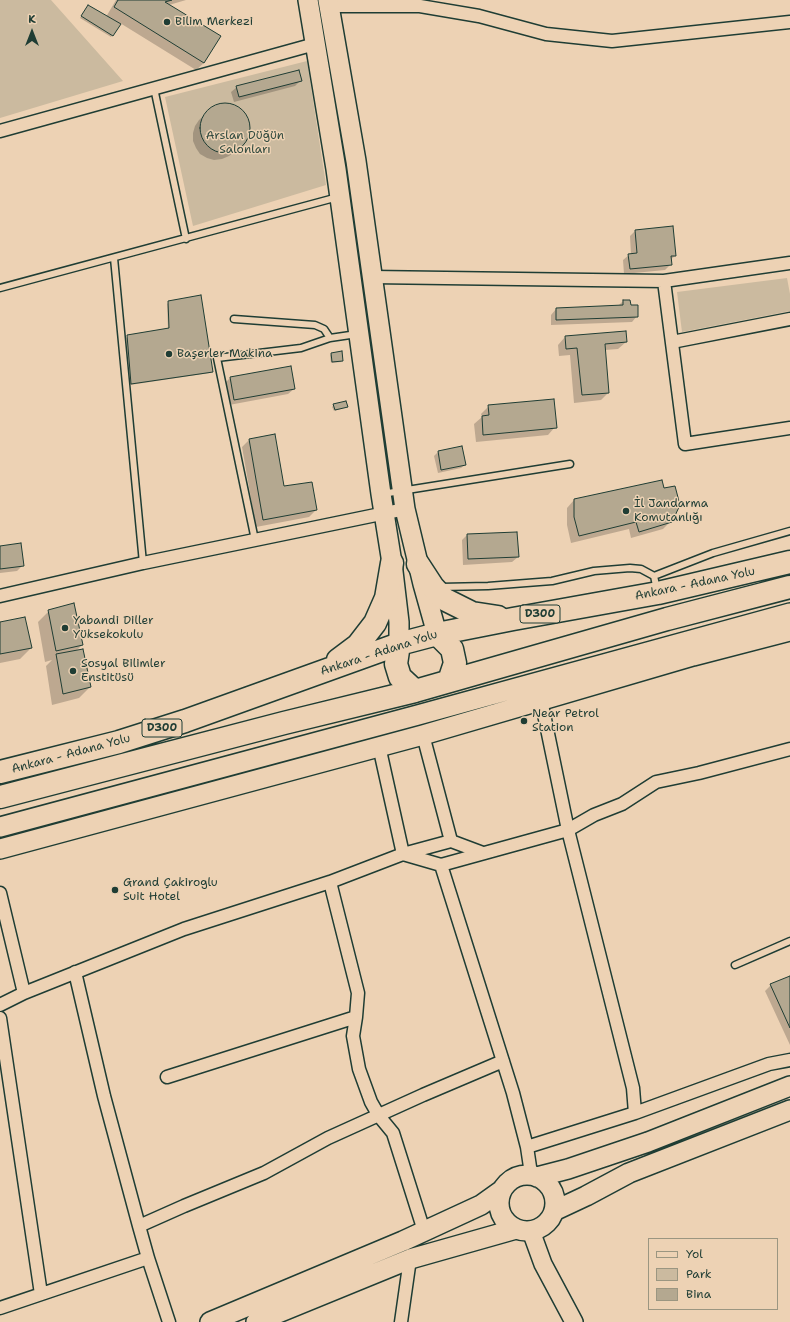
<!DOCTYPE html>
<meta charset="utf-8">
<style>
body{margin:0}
#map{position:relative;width:790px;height:1322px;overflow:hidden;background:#edd2b4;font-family:"Shantell Sans",sans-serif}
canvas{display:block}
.legend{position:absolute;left:648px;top:1238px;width:130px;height:72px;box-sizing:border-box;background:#edd2b4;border:1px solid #9b9681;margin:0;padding:5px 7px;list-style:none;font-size:12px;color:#1f3d34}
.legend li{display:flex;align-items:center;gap:8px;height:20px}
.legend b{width:20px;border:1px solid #9b9681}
.north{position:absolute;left:12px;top:12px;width:40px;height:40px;-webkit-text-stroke:3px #edd2b4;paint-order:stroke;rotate:0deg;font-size:11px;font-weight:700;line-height:16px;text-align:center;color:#1f3d34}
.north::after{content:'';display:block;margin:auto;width:14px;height:18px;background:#1f3d34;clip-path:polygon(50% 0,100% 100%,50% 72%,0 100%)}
</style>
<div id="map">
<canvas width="790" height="1322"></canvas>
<ul class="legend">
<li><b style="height:5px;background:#edd2b4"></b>Yol</li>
<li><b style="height:11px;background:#cbba9f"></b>Park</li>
<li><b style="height:11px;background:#b4a890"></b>Bina</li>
</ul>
<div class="north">K</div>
</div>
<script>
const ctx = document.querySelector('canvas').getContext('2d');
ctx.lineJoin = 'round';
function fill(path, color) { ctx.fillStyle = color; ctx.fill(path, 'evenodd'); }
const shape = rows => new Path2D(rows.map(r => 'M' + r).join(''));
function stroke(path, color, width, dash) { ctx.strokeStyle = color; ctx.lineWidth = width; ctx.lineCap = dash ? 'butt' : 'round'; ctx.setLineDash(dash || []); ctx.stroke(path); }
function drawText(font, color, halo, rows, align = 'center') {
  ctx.font = font + ' "Shantell Sans",sans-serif'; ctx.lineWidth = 3; ctx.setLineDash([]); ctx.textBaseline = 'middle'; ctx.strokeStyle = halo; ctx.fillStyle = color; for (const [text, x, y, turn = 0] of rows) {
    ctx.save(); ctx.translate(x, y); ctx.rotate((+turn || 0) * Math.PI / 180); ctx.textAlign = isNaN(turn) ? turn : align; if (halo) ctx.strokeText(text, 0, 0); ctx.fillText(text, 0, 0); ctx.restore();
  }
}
fill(shape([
 [0,0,51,0,123,81,0,118],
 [307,61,326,185,193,226,165,97],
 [787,278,790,294,790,311,682,332,677,292]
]), '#cbba9f');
fill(shape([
 [116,0,186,0,169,5,204,63,196,70,120,23,111,37,80,18,87,7,106,17],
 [300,81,295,86,234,102,231,92,237,87],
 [221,104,229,105,236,107,243,113,247,120,248,128,247,136,243,143,235,151,229,156,222,159,214,160,207,158,200,154,196,148,193,141,193,133,195,126,199,120,213,107],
 [635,231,675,256,670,260,670,265,665,270,624,274,623,260,629,255,631,255,630,236],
 [623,301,630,306,637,316,632,322,551,325,551,315,556,309,618,306],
 [169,302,212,372,210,373,130,385,126,338,128,336,168,329,167,304],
 [565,337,626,342,618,349,605,350,608,393,601,400,574,403,570,355,559,356,558,345],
 [331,354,342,360,341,362,331,363,330,355],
 [230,378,294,389,288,394,229,405,225,383],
 [334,405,347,407,334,411,332,407],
 [489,406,555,427,548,435,476,442,474,424,482,417,481,414],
 [249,440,283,488,316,510,309,517,256,527,242,447],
 [461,447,465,465,461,468,438,473,434,456,438,452],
 [574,500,671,521,663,529,631,538,629,529,571,543,567,525,567,508],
 [467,535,518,557,512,562,463,565,462,540],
 [0,547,23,565,17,571,0,573],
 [49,611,82,645,75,652,90,687,79,698,52,705,46,666,52,660,45,662,38,622],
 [0,623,31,648,20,659,0,663],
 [790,977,790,1045,765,991,771,985]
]), '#0003');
const building = shape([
 [118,0,172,0,165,2,221,36,204,63,114,7,118,0],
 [88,5,121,24,113,36,81,16,88,5],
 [299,70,302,81,239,97,236,86,299,70],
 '200 128a25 25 0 1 1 50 0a25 25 0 1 1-50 0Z',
 [673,226,676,256,671,256,672,265,630,269,628,254,637,253,635,230,673,226],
 [201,295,213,372,131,384,127,335,169,328,168,301,201,295],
 [623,300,630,300,631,305,638,305,638,317,556,320,556,308,623,305,623,300],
 [626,331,627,342,605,344,609,393,582,395,577,348,566,349,565,336,626,331],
 [342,351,343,361,332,362,331,353,342,351],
 [291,366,295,389,234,400,230,377,291,366],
 [554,399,557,428,483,435,482,416,489,415,488,405,554,399],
 [346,401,348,407,335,410,333,404,346,401],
 [275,434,284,486,312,482,317,510,263,520,249,439,275,434],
 [462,446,466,465,441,470,438,451,462,446],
 [662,480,664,488,675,486,680,505,672,522,639,532,636,522,579,536,574,517,574,499,662,480],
 [517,532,519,557,468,559,467,534,517,532],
 [21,543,24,566,0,569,0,546,21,543],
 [74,603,83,645,56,651,48,610,74,603],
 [25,617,32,648,0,654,0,622,25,617],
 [83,649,91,687,63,694,56,654,83,649],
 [790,976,790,1028,770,984,790,976]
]);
fill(building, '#b4a890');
stroke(building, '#1f3d34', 1);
const lane = shape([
 [154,88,186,239],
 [114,258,143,563],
 [0,288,338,197],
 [234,319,315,325,324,329,330,338],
 [382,494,570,464],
 [255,540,217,358,301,348,330,338,357,334],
 [654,576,713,553,790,531],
 [441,587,488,586,552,581,594,571,630,568,641,569,654,576,657,590],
 [735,965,790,941]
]);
const street = shape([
 [330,6,420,6,479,16,546,34,612,41,790,22],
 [0,131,315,44],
 [372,277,664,281,790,263],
 [664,281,685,444,790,428],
 [672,342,790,319],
 [0,596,143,563,405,509],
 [541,700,568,830,633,1088,635,1113],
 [423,735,451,841],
 [379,746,403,854,441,865,568,830,594,815,622,804,656,782,699,773,790,749],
 [441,865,513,1093,527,1147,530,1167,527,1175],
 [0,893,24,993],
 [75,972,104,1096,139,1226,148,1258,169,1322],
 [0,1005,24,993,184,929,330,882,403,854,451,841,483,853],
 [356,1017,353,1036,359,1069,371,1102,379,1116,393,1133,424,1231],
 [0,1018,41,1294],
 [167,1077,356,1017,358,993,330,882],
 [527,1147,635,1113,769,1064,790,1060],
 [139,1226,184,1206,264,1173,328,1138,423,1095,503,1061],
 [0,1308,148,1258],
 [401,1322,410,1259]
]);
const secondary = shape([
 [531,1231,543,1264,574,1322]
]);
const primary = shape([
 [308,0,336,169,381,494,392,563,399,622,399,644],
 [328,0,356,161,405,509,423,584,437,634],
 [0,827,418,715,790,613],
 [0,849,423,735,693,656,790,631],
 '499 1203a28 28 0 1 1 56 0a28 28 0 1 1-56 0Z',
 [537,1177,568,1169,648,1142,790,1086],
 [554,1211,586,1196,629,1173,790,1110],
 [210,1322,403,1241,481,1205,502,1190],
 [256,1322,410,1259,516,1229]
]);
const highway = shape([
 [418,564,433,587,444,599,472,613,498,617],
 [437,634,452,649,455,663,449,681],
 [399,644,396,664,400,677,415,691],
 [338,660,358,645,375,623,386,598,392,563],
 [0,772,119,742,185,721,399,644,437,634,513,619,658,593,790,562],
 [0,797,284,723,415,691,667,619,790,587]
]);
stroke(lane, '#1f3d34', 9);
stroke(street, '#1f3d34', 15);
stroke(secondary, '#1f3d34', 20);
stroke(primary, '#1f3d34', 22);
stroke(highway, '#1f3d34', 25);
stroke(lane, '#edd2b4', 6);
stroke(street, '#edd2b4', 12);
stroke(secondary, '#edd2b4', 17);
stroke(primary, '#edd2b4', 19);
stroke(highway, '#edd2b4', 22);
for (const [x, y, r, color] of [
 [167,22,4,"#1f3d34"],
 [169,354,4,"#1f3d34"],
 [626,511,4,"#1f3d34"],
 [65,628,4,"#1f3d34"],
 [73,671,4,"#1f3d34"],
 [524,721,4,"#1f3d34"],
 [115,890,4,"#1f3d34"]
]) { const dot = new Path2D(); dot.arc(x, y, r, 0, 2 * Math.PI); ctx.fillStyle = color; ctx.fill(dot); stroke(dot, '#edd2b4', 1.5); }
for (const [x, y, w] of [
 [540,614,40],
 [162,728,40]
]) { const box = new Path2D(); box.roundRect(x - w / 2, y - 9, w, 18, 3); ctx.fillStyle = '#edd2b4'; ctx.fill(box); stroke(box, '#1f3d34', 1); }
drawText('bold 11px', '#1f3d34', null, [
 ["D300",540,614],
 ["D300",162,728]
]);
drawText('12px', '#1f3d34', '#edd2b4', [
 ["Bilim Merkezi",175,22],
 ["Başerler Makina",177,354],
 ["İl Jandarma",634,504],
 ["Komutanlığı",634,518],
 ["Yabandi Diller",73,621],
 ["Yüksekokulu",73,635],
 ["Sosyal Bilimler",81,664],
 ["Enstitüsü",81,678],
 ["Near Petrol",532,714],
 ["Station",532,728],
 ["Grand Çakiroglu",123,883],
 ["Suit Hotel",123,897]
], 'left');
drawText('12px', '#304a3f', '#edd2b4', [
 ["Arslan Düğün",245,136],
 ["Salonları",245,150]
]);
drawText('12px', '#1f3d34', '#edd2b4', [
 ["Ankara - Adana Yolu",695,584,-12],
 ["Ankara - Adana Yolu",379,653,-18],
 ["Ankara - Adana Yolu",71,754,-15]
]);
</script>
